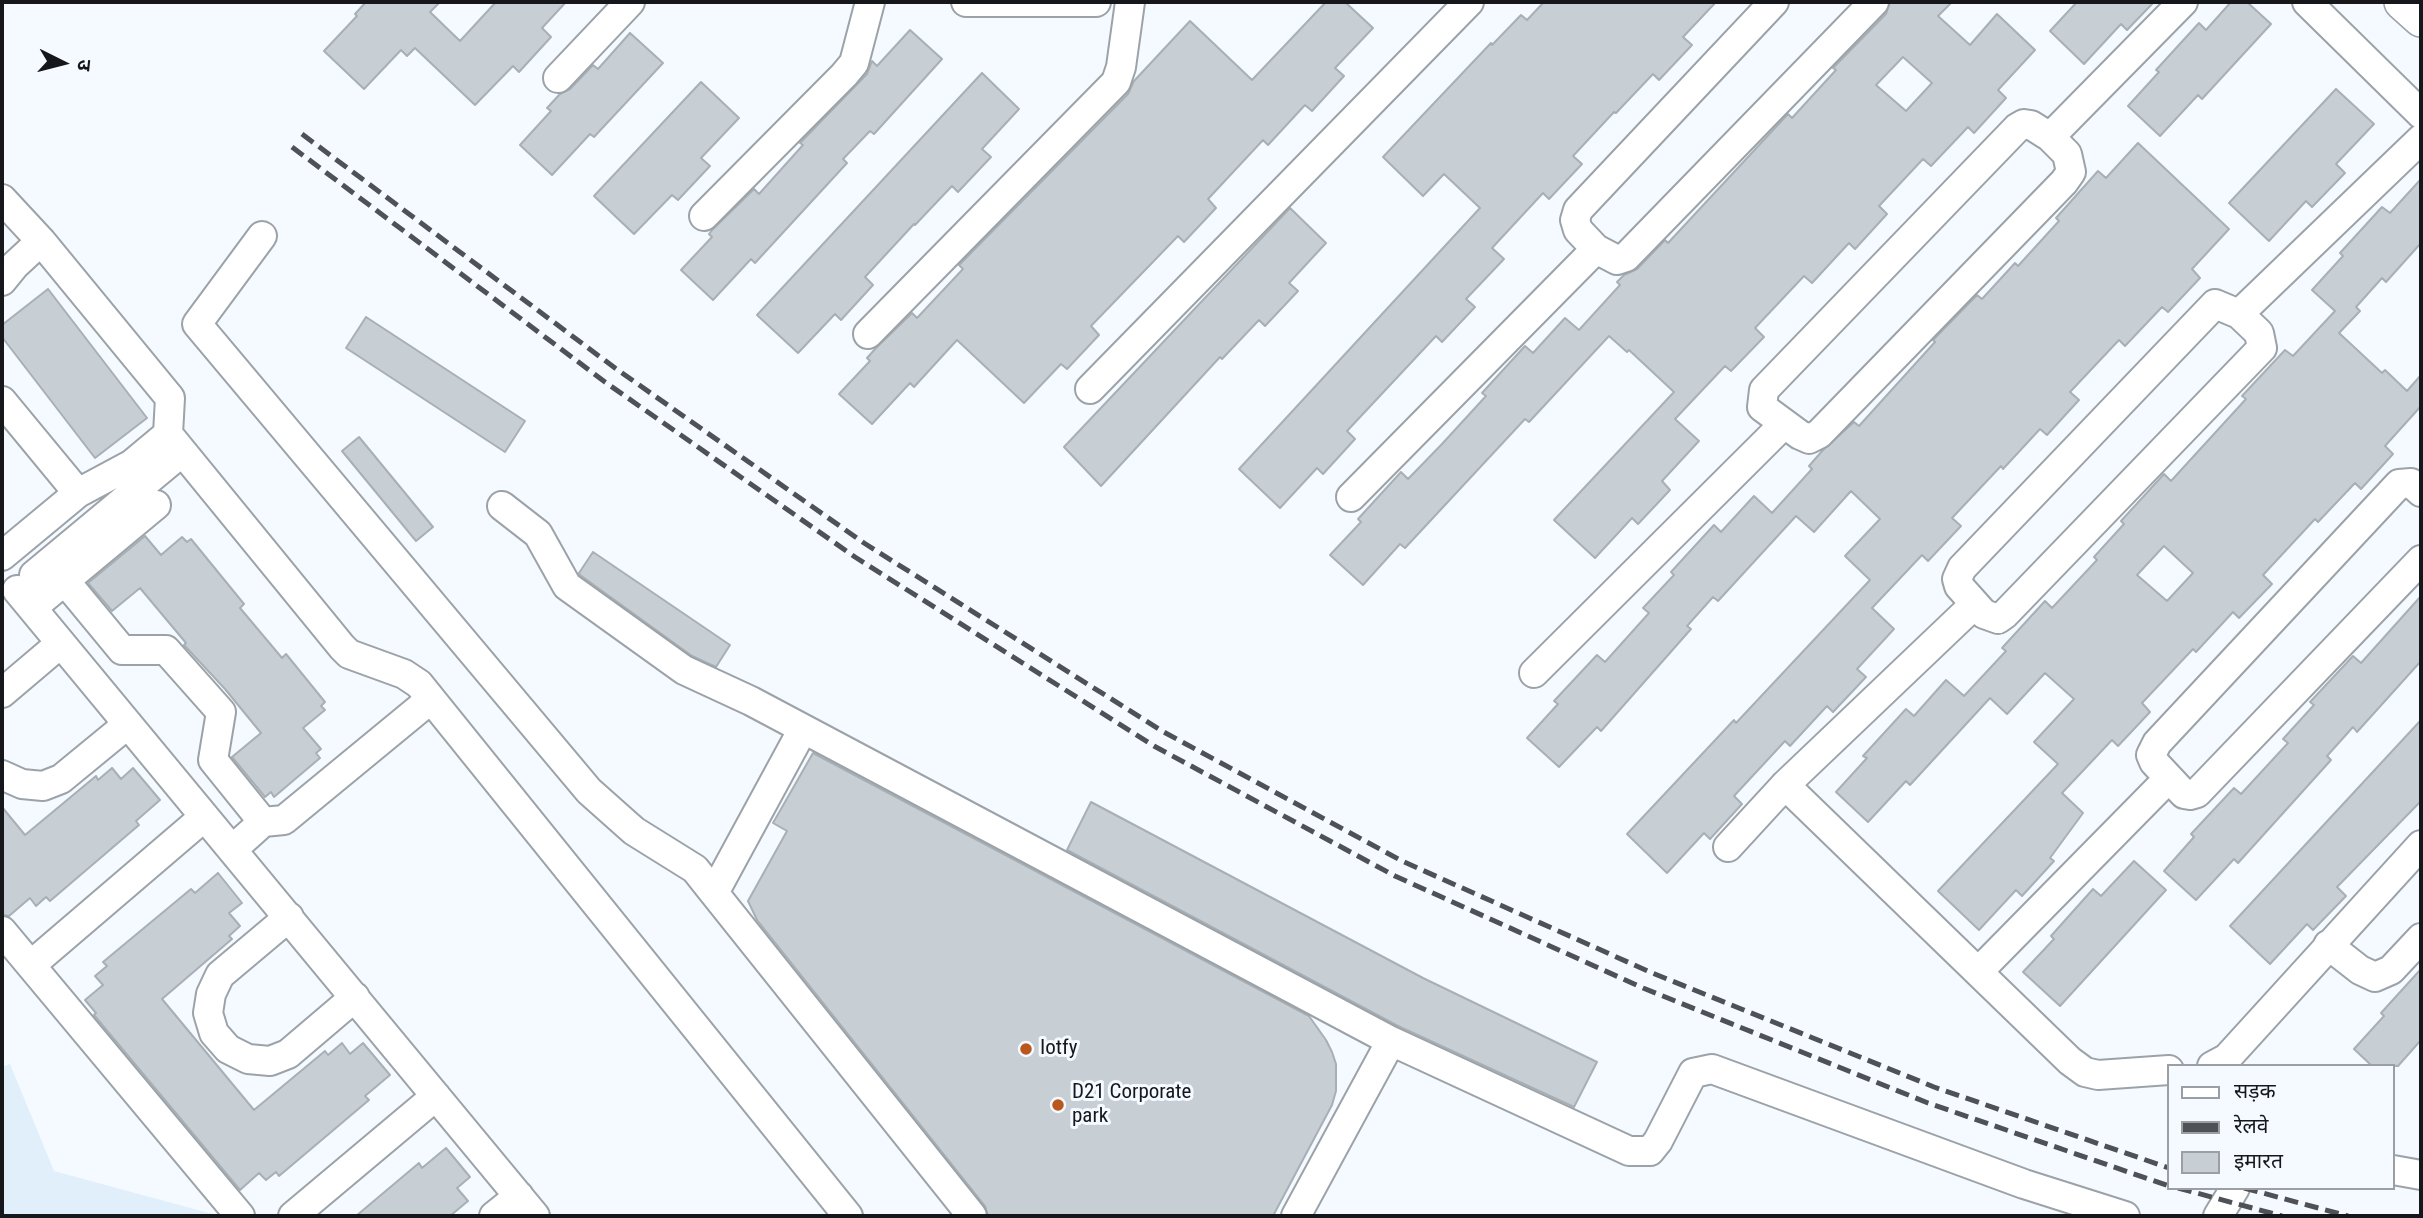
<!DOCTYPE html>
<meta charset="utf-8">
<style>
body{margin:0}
#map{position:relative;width:2423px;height:1218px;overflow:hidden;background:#f4faff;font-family:"Roboto Condensed","Noto Sans Devanagari",sans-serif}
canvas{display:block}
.frame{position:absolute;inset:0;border:4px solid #15171a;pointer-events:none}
.legend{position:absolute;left:2167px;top:1064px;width:228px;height:126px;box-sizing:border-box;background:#f4faff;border:2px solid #9b9fa3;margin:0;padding:9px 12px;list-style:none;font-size:21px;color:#15171a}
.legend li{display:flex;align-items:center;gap:14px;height:35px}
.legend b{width:35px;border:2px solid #9b9fa3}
.north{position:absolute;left:28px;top:28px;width:70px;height:70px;-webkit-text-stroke:5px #f4faff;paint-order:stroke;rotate:96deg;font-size:19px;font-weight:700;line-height:28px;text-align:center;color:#15171a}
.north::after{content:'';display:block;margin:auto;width:24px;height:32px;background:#15171a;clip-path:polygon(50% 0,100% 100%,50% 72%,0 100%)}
</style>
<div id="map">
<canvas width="2423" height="1218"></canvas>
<div class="frame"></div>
<ul class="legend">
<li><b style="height:9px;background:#fff"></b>सड़क</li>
<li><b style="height:9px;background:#4e5155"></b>रेलवे</li>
<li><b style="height:19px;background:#c7cfd4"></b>इमारत</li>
</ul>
<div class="north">उ</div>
</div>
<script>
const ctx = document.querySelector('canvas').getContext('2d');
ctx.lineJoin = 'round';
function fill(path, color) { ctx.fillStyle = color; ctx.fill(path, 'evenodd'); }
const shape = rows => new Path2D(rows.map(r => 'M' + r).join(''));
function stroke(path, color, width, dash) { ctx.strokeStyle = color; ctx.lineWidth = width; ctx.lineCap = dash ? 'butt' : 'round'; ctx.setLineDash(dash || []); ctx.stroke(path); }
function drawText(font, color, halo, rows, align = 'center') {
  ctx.font = font + ' "Roboto Condensed",sans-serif'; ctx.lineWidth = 6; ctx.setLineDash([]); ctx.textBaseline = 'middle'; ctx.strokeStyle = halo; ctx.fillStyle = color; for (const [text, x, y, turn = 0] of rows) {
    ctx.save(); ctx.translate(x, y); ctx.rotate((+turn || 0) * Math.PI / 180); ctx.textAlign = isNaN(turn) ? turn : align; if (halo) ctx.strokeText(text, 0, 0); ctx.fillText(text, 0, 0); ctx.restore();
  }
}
fill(shape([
 [10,1064,54,1171,220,1216,2,1216,2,1067]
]), '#e1effb');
const building = shape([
 [366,2,440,2,430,12,460,41,496,2,566,2,542,28,551,37,519,72,513,66,475,105,415,48,407,56,401,50,364,89,324,51,357,16,355,14,366,2],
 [1326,2,1345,2,1373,28,1335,68,1344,76,1312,111,1305,105,1268,145,1263,140,1208,199,1216,208,1184,242,1178,236,1091,326,1099,335,1067,369,1061,364,1024,403,957,340,914,387,910,383,872,424,839,394,870,361,867,358,876,348,912,313,917,318,963,269,959,265,1128,94,1134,81,1190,21,1252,80,1326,2],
 [1544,2,1716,2,1683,37,1692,45,1659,80,1653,74,1616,113,1614,112,1573,156,1582,164,1549,199,1543,193,1492,248,1504,259,1466,299,1475,307,1442,342,1436,336,1347,431,1355,439,1323,474,1317,468,1280,508,1239,469,1480,208,1444,174,1423,196,1383,157,1491,43,1492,45,1521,15,1527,20,1544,2],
 [1890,2,1952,2,1938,16,1970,45,1997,14,2035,50,1998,90,2006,98,1974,133,1968,127,1931,166,1923,159,1879,206,1887,214,1855,249,1849,243,1812,283,1804,276,1755,328,1764,337,1731,371,1725,366,1675,419,1699,441,1662,481,1670,490,1638,524,1632,518,1595,558,1554,520,1674,392,1629,350,1627,352,1609,336,1529,422,1525,419,1405,548,1400,544,1363,585,1330,555,1361,522,1358,519,1401,472,1408,479,1442,444,1486,396,1482,393,1525,346,1533,353,1565,318,1579,330,1620,285,1617,282,1624,275,1637,269,1665,240,1668,243,1788,114,1792,118,1836,70,1833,68,1886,14,1890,2],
 [1903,57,1932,83,1906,111,1876,85,1903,57],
 [2077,2,2154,2,2127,30,2121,24,2084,64,2050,31,2077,2],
 [2231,2,2247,2,2271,24,2202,99,2198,95,2160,136,2128,106,2159,72,2156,70,2199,23,2206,30,2231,2],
 [910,30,942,59,874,134,870,131,843,159,847,163,755,263,751,259,713,300,681,270,712,237,709,234,712,230,754,189,759,194,803,145,800,143,867,74,872,61,877,66,910,30],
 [630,33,663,63,594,137,590,134,552,175,520,145,551,111,547,108,560,94,570,89,593,65,598,69,630,33],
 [982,73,1019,109,982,149,991,157,958,192,952,186,915,225,914,224,865,277,873,285,841,320,835,314,798,353,757,315,982,73],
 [701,82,739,118,701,158,710,166,678,200,672,195,634,234,594,196,701,82],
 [2336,89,2374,124,2336,164,2345,173,2312,207,2306,201,2269,241,2229,203,2336,89],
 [2138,143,2229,229,2192,269,2200,278,2168,312,2162,307,2125,346,2119,340,2070,392,2079,400,2047,435,2040,429,2003,469,2001,466,1952,518,1961,526,1928,561,1922,555,1872,608,1894,629,1857,669,1866,677,1833,712,1827,706,1790,746,1785,741,1734,796,1742,804,1710,839,1704,833,1667,873,1627,834,1734,720,1736,723,1870,580,1845,556,1880,519,1851,491,1814,532,1796,516,1718,601,1713,597,1687,626,1691,629,1601,731,1597,727,1559,767,1527,738,1558,704,1554,701,1597,655,1605,662,1649,613,1643,608,1674,575,1671,572,1714,525,1721,532,1754,496,1772,513,1812,469,1809,466,1823,450,1854,422,1859,426,1935,342,1933,340,1977,295,1982,299,2015,263,2018,266,2059,221,2056,218,2098,171,2106,178,2138,143],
 [2421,179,2421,243,2386,282,2382,278,2356,307,2360,311,2339,333,2382,373,2385,370,2407,391,2421,375,2421,406,2385,446,2393,454,2361,489,2355,483,2318,522,2315,519,2263,575,2272,584,2239,618,2233,612,2196,652,2193,649,2142,703,2150,712,2118,746,2112,740,2062,793,2083,813,2050,858,2054,861,2022,896,2016,890,1979,930,1938,891,2058,764,2034,742,2074,699,2045,673,2007,714,1990,698,1910,785,1906,781,1868,822,1836,792,1867,758,1863,756,1906,709,1914,716,1946,680,1964,696,2006,651,2002,648,2045,601,2052,608,2097,560,2094,557,2124,524,2121,521,2164,474,2171,481,2246,399,2242,396,2285,350,2293,356,2335,311,2312,290,2343,256,2340,253,2382,207,2390,213,2421,179],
 [2164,546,2193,573,2167,601,2137,575,2164,546],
 [1290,208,1326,243,1289,283,1298,291,1265,326,1259,320,1222,359,1220,357,1101,486,1064,447,1290,208],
 [48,289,147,418,95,458,2,337,2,325,48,289],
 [366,317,525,421,505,452,346,348,366,317],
 [359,437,433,527,416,541,342,451,359,437],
 [145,536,161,555,182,537,187,542,191,539,244,604,240,608,282,658,286,654,325,702,321,706,325,710,303,728,321,749,316,753,320,758,274,797,271,792,265,797,232,757,261,733,225,689,184,645,186,643,140,588,112,611,88,583,145,536],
 [593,552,730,645,716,667,692,656,580,575,579,573,593,552],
 [2421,596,2421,661,2357,732,2353,727,2327,756,2331,760,2238,863,2234,859,2196,900,2164,871,2194,837,2191,834,2234,788,2241,794,2288,743,2283,739,2314,705,2310,702,2353,656,2361,663,2421,596],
 [2421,720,2421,801,2337,887,2346,896,2313,930,2307,924,2270,964,2230,926,2421,720],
 [813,753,1309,1016,1326,1040,1332,1052,1336,1064,1336,1091,1332,1105,1273,1216,988,1216,985,1206,757,920,748,901,787,831,773,823,813,753],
 [112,768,121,779,133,768,160,800,136,821,139,825,50,901,46,897,36,906,30,898,9,916,2,915,2,807,25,835,96,776,98,780,112,768],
 [1091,802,1423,978,1597,1062,1574,1107,1398,1026,1067,850,1091,802],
 [2134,861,2166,890,2060,1006,2023,972,2054,939,2051,936,2093,889,2101,896,2134,861],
 [218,873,242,903,229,913,240,926,229,936,232,939,162,999,254,1110,325,1051,328,1055,342,1043,350,1054,363,1043,390,1075,365,1096,369,1100,279,1176,276,1172,266,1180,259,1173,240,1190,94,1015,96,1013,85,1000,103,985,95,976,107,966,103,962,191,889,195,893,218,873],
 [2421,969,2421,1040,2398,1066,2372,1066,2354,1049,2384,1016,2381,1013,2421,969],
 [446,1148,470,1177,457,1188,468,1201,450,1216,356,1216,419,1163,422,1168,446,1148]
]);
fill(building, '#c7cfd4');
stroke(building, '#a8afb5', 2);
const minor = shape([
 [966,2,1096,2],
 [1774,2,1578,210,1575,220,1578,230,1596,249,1617,260,1626,257,1874,2],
 [2307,2,2421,114],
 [558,78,630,2],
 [2024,124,2031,125,2050,137,2067,154,2071,172,2064,182,1819,434,1809,439,1800,435,1762,407,1764,390,2017,128,2024,124],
 [2050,137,2183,2],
 [2,199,41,241,170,398,168,434,342,647,349,654,404,674,419,684,848,1216],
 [704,216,844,75,854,63,870,2],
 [262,236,197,324,589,791,634,831,695,869,714,893,803,729],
 [2,281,15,265,41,241],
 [2215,304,2239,314,2259,333,2262,348,2005,614,1998,619,1984,614,1959,586,1957,579,1962,568,2215,304],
 [2239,314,2421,139],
 [868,334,1116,82,1121,67,1130,2],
 [1090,389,1469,2],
 [2,401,78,493],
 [2421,492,2411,483,2399,484,2157,743,2151,755,2154,762,2184,794,2190,795,2197,793,2421,560],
 [1351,497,1596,249],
 [502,506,538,534,567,586,684,670,751,701,1391,1041,1296,1216],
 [2,556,78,493,132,464,168,434],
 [34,575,182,452],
 [65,581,122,650,166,650,221,712,213,760,263,822],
 [17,590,535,1216],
 [32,608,156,505],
 [1534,673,1783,425],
 [2,693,61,643],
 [2,775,22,784,43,786,61,779,128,724],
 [1785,785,2070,1061,2085,1072,2098,1075,2169,1070],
 [1728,847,1785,785,1975,604],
 [233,849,263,822,284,820,431,699],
 [714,893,972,1216],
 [289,917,220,975,211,994,208,1013,214,1033,228,1049,248,1059,270,1061,288,1054,355,997],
 [2,931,240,1216],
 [2328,945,2360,970,2375,977,2391,970,2421,938],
 [31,965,204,817],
 [1979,971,2168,779],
 [1391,1041,1629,1151,1650,1151,1658,1141,1693,1073,1712,1069,2024,1184,2125,1216],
 [2212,1066,2227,1058,2421,845],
 [2393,1170,2421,1175],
 [293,1216,436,1096],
 [494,1216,519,1196],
 [2218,1216,2235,1188]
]);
const major = shape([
 [2402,2,2421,19]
]);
stroke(minor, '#9ca3a8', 32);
stroke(major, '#9ca3a8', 38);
stroke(minor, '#fff', 28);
stroke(major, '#fff', 35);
stroke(shape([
 [302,134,615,368,864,543,1162,731,1402,861,1650,972,1934,1087,2169,1168],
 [292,147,605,382,855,557,1154,746,1395,876,1643,988,1928,1103,2169,1186],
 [2178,1188,2282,1216],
 [2244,1188,2348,1216]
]), '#4e5155', 5, [14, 7]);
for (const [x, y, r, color] of [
 [1026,1049,7,"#b9571d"],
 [1058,1105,7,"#b9571d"]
]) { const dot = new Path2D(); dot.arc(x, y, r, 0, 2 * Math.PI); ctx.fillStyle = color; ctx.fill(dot); stroke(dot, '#f4faff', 2.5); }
drawText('21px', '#15171a', '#f4faff', [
 ["Iotfy",1040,1049],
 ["D21 Corporate",1072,1093],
 ["park",1072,1117]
], 'left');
</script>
